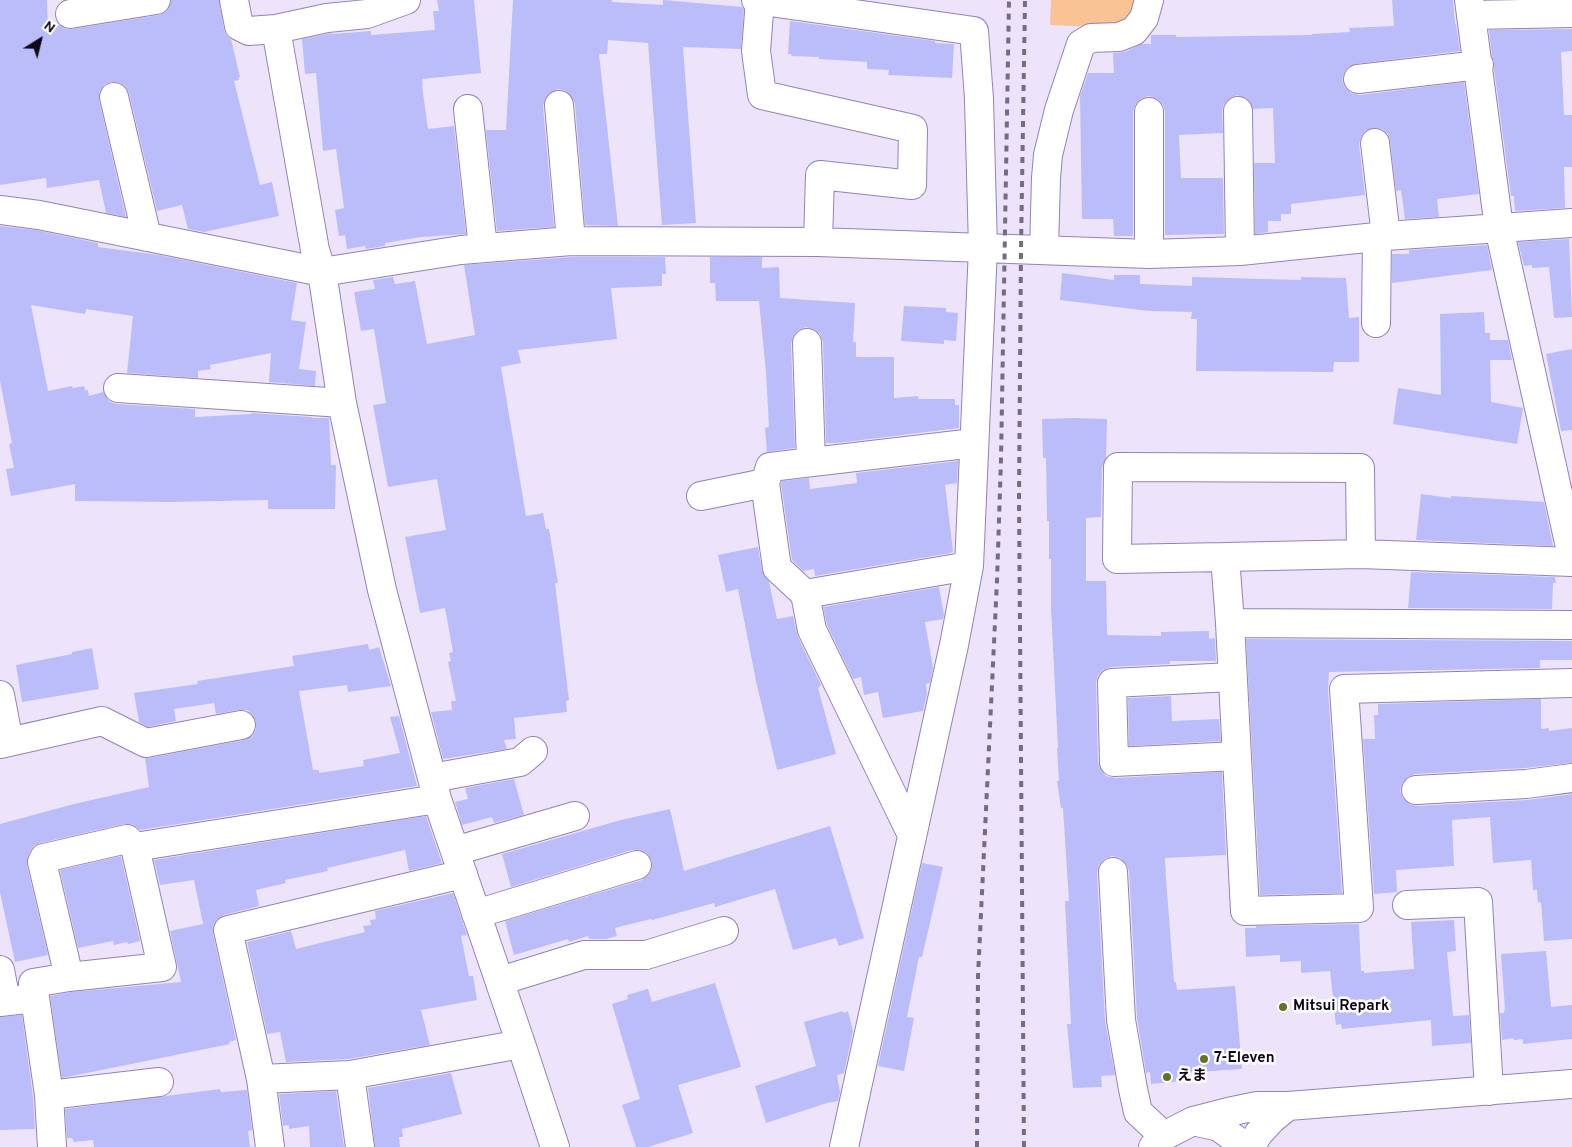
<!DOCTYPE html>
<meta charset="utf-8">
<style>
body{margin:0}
#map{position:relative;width:1572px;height:1147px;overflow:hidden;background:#ede4fc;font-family:Overpass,sans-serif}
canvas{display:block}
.north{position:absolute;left:15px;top:15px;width:50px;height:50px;-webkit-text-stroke:4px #fff;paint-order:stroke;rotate:36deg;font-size:14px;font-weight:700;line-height:20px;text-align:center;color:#0f061a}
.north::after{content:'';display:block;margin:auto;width:18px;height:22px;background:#0f061a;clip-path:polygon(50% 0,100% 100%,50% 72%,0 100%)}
</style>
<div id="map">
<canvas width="1572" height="1147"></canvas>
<div class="north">N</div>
</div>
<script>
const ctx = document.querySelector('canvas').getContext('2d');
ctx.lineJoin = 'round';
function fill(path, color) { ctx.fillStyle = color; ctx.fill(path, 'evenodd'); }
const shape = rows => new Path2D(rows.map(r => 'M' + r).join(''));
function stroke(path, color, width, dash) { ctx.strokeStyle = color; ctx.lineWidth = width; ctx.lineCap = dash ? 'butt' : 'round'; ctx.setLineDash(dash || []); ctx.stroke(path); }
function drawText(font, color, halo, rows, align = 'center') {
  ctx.font = font + ' Overpass,"Noto Sans JP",sans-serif'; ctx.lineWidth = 5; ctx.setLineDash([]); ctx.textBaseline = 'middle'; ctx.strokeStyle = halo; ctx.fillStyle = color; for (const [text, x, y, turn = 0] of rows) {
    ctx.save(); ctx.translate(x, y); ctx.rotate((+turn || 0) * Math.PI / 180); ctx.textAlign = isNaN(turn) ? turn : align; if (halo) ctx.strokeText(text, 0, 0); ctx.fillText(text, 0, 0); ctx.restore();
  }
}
fill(shape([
 [1051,0,1141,0,1127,26,1097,27,1050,25]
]), '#f9c394');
fill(shape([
 [0,0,47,0,48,27,60,25,65,29,72,29,159,15,166,12,170,6,171,0,219,0,224,29,226,35,231,39,240,77,238,78,239,80,234,81,260,185,272,182,279,216,204,232,188,229,182,205,157,211,129,93,125,86,118,82,111,82,104,85,99,92,99,100,126,217,106,213,99,180,47,188,46,178,0,185],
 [437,0,474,0,481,73,422,79,423,85,422,85,428,129,454,126,466,234,421,237,385,243,385,246,366,249,365,246,347,249,345,235,339,236,335,210,344,208,336,149,323,151,316,73,305,74,302,39,332,33,332,34,371,31,371,35,435,30,433,11,439,11],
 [513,0,612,0,612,2,663,5,663,0,742,7,744,9,741,49,683,47,696,223,662,225,648,43,608,40,607,54,599,54,618,226,585,225,575,104,571,96,565,91,558,89,550,93,545,99,543,106,554,227,497,231,485,123,486,130,506,130],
 [1392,0,1453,0,1455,24,1456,24,1460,51,1356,64,1348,67,1344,73,1342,80,1345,88,1351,93,1360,95,1464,82,1479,194,1437,199,1439,217,1405,219,1401,190,1396,191,1390,141,1388,134,1382,129,1373,128,1365,131,1361,137,1359,144,1365,195,1291,204,1291,214,1281,214,1281,221,1268,221,1268,232,1255,234,1254,163,1275,163,1273,108,1253,109,1251,103,1246,98,1237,95,1230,98,1224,104,1222,111,1223,133,1179,135,1181,178,1223,178,1224,234,1165,235,1165,112,1163,105,1157,99,1149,96,1142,98,1136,104,1133,112,1133,236,1114,236,1113,219,1082,219,1080,96,1088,73,1114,73,1113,53,1125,52,1141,44,1151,44,1151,35,1176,35,1176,37,1312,35,1312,34,1350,32,1349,28,1394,26],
 [790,21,935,41,935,43,954,44,952,78,888,75,889,70,867,69,867,62,819,59,819,57,791,56,792,54,788,54],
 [1572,29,1572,51,1561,52,1564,115,1572,115,1572,167,1564,167,1565,208,1515,211,1514,196,1511,196,1494,69,1494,63,1492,57,1489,30],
 [0,226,36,230,98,243,98,247,159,255,297,283,291,320,306,322,299,369,316,371,315,386,269,382,271,353,210,365,211,369,198,371,198,378,127,373,133,316,86,309,85,314,31,305,48,391,72,386,73,388,84,386,85,390,88,390,89,396,103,392,109,401,117,404,195,409,195,417,252,414,251,413,312,417,312,418,329,418,331,465,336,465,335,509,268,509,268,500,170,502,75,501,75,484,11,496,6,469,14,468,9,444,12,443,0,381],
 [1569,239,1572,317,1554,318,1549,267,1532,268,1532,265,1524,266,1518,242],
 [1487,245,1492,270,1392,283,1392,254,1409,254,1409,250],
 [572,257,665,257,666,274,662,274,662,286,611,288,617,339,518,350,521,363,501,367,526,516,543,513,546,529,549,529,558,583,555,583,569,700,566,701,567,712,514,718,516,739,504,740,507,749,443,759,431,712,452,710,451,701,456,701,448,662,451,661,449,653,453,652,445,608,420,613,405,537,446,530,437,479,388,487,373,405,386,403,374,329,361,331,354,292,375,289,373,280,393,277,395,284,415,281,427,344,475,335,464,265],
 [710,257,762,257,762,268,779,267,780,298,855,303,853,342,856,342,856,357,894,357,894,398,918,396,918,399,955,399,955,405,959,405,959,428,837,443,826,443,823,342,820,334,815,330,806,327,798,330,794,335,791,344,795,448,767,452,765,428,769,427,766,372,759,301,716,301,715,283,710,283],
 [1062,273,1114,280,1114,275,1140,275,1140,284,1192,286,1192,277,1301,280,1301,277,1346,278,1349,318,1359,317,1359,362,1334,362,1333,372,1196,371,1197,319,1191,319,1192,312,1149,311,1060,300],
 [904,306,946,308,946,312,958,313,956,341,944,340,944,344,901,341],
 [1484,312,1485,333,1490,333,1490,340,1508,340,1512,360,1490,360,1491,402,1523,408,1517,444,1393,424,1398,388,1441,395,1440,314],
 [1572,349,1572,430,1561,431,1546,354],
 [1072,418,1107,419,1106,458,1102,467,1101,517,1086,518,1086,581,1106,581,1107,635,1161,636,1161,632,1209,631,1209,639,1215,638,1216,661,1170,661,1170,664,1111,667,1103,670,1098,675,1096,683,1098,762,1101,770,1106,776,1115,778,1222,772,1226,855,1165,858,1166,879,1174,982,1176,982,1177,990,1235,986,1242,1069,1183,1073,1183,1081,1151,1084,1150,1072,1146,1073,1137,1018,1129,871,1126,864,1120,858,1112,856,1104,859,1099,865,1097,873,1105,1021,1115,1075,1101,1076,1102,1087,1073,1088,1067,1024,1071,1024,1065,901,1069,901,1063,808,1061,808,1057,781,1059,781,1057,748,1058,748,1051,608,1051,559,1049,559,1049,521,1047,521,1046,458,1043,458,1042,419],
 [958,461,957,483,945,485,953,551,951,553,815,576,814,569,803,571,792,560,781,484,782,481,809,478,810,489,857,483,856,473],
 [1421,494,1451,498,1451,496,1544,502,1553,546,1416,540],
 [758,547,762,570,769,582,777,619,793,616,798,637,821,685,818,688,836,754,777,770,756,681,738,589,726,592,718,555],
 [1411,572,1555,577,1556,583,1553,583,1552,609,1408,608],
 [939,587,944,615,943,619,925,622,933,668,930,683,926,684,927,694,923,711,883,718,878,692,864,695,861,677,853,679,827,625,823,607],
 [1246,639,1572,641,1572,660,1540,660,1540,668,1329,672,1328,690,1342,893,1260,895],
 [368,644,369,650,379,647,391,686,348,692,347,685,299,691,313,770,319,770,319,773,364,766,363,760,400,753,390,717,399,716,417,786,140,830,132,824,124,824,40,843,34,846,30,851,28,856,27,866,48,955,15,962,0,892,0,824,74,804,149,787,145,758,149,758,244,740,252,736,256,730,256,722,253,715,247,710,238,710,216,714,214,703,174,709,176,721,148,727,139,722,134,693,198,684,197,681,294,666,292,656],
 [92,648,99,689,22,702,16,665,72,654,72,652],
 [1171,696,1172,721,1219,719,1221,741,1129,746,1128,698],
 [1541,699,1541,729,1549,728,1549,731,1572,728,1572,763,1525,768,1415,774,1408,777,1402,783,1400,791,1403,798,1409,804,1417,806,1527,800,1572,794,1572,939,1544,941,1541,902,1538,903,1537,890,1533,890,1531,860,1493,863,1490,817,1452,820,1454,866,1396,870,1397,892,1374,894,1363,739,1375,739,1374,715,1378,715,1378,704],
 [514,779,524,815,494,823,492,817,462,825,455,802,468,799,465,788],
 [670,809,684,871,830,826,864,938,839,946,836,938,793,950,775,889,715,907,714,903,652,920,651,919,615,928,617,936,606,939,589,939,588,936,569,942,568,939,514,955,505,921,642,880,649,875,652,869,652,861,647,853,640,850,632,850,511,887,502,854,621,820],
 [426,816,442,863,409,871,405,850,327,868,328,871,285,880,286,883,256,890,259,906,224,915,217,919,213,926,213,933,236,1040,229,1042,230,1044,62,1078,50,996,71,992,181,982,170,931,203,924,194,880,160,885,154,860],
 [121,856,140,941,128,944,127,942,114,945,113,941,78,948,60,870],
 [922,863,943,867,922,957,919,957,907,1017,914,1018,904,1071,878,1066],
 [453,893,467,935,461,936,469,976,473,976,477,1000,421,1010,430,1045,348,1059,286,1062,280,1032,267,1034,247,942,291,931,296,949,365,932,363,926,371,925,370,920,376,919,375,911],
 [1454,920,1456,951,1447,952,1453,1016,1469,1015,1471,1043,1432,1046,1431,1020,1342,1029,1341,1024,1336,1025,1330,971,1301,973,1301,961,1280,962,1280,955,1246,957,1245,928,1256,928,1256,926,1359,924,1361,971,1364,971,1364,973,1414,969,1411,922],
 [1546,951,1551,1007,1572,1005,1572,1039,1523,1044,1523,1039,1514,1040,1513,1038,1502,1040,1500,1013,1504,1013,1504,1011,1505,1010,1501,954],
 [715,983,741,1067,678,1085,693,1133,648,1147,636,1147,622,1105,640,1099,612,1004,628,999,627,995,648,989,652,1002],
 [843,1011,844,1013,848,1011,853,1031,844,1073,837,1075,840,1092,838,1101,827,1103,766,1123,755,1086,816,1066,804,1022],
 [22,1015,33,1097,35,1129,0,1130,0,1017],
 [451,1073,462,1114,402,1129,403,1137,399,1137,400,1147,375,1147,368,1088],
 [220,1089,221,1092,247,1090,252,1130,248,1131,250,1147,94,1147,93,1140,74,1142,72,1138,67,1138,65,1109],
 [336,1091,344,1147,310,1147,309,1126,289,1129,289,1125,283,1126,279,1094]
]), '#babdfa');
const minor = shape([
 [234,0,239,26,249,31,276,29,315,250,322,272,342,403,382,590,432,778,437,799,521,1044,555,1147],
 [756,0,974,31,979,99,983,248,969,566,954,645,844,1147],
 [760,0,756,51,762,95,913,129,912,185,820,175,818,242],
 [1469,0,1499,228,1572,556],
 [70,14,156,0],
 [1472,15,1572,13],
 [276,29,327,18,367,14,406,0],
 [1358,79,1479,65],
 [114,97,147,237],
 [559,105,571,241],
 [468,109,483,248],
 [1238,111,1240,251],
 [1375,143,1386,236],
 [0,210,39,215,322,272,461,250,571,241,818,242,1149,254,1240,251,1386,236,1572,223],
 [1044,250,1046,178,1048,155,1059,110,1081,44,1091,38,1119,37,1134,31,1144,18,1149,0],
 [1149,254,1149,112],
 [1376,323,1377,237],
 [807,343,811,462],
 [118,388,342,403],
 [701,496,765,483],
 [1225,557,1117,559,1118,467,1360,468,1361,554],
 [805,594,969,566],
 [1230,623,1225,557,1361,554,1572,562],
 [1572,625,1230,623,1245,911,1359,908,1344,689,1572,683],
 [1232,677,1112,683,1114,762,1237,756],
 [0,695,9,742],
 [0,744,102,721,146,743,241,725],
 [432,778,520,762,533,751],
 [1416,790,1526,784,1572,778],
 [912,835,812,630,805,594,777,568,765,483,770,467,974,443],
 [135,847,162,967,69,977,42,862,44,858,127,839,135,847,437,799],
 [455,851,575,816],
 [1113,872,1121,1020,1133,1089,1138,1112,1164,1136],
 [463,874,228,930,261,1079,350,1075,521,1044],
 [1407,905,1478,902,1489,1091],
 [476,914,637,865],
 [0,970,6,1001],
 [500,981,584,955,646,955,724,931],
 [35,998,49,1095,52,1147],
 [0,1002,35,998,33,983,69,977],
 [350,1075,360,1147],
 [261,1079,270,1147],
 [49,1095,159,1082],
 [1193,1121,1219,1127,1235,1139,1243,1147],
 [1153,1147,1164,1136,1193,1121,1228,1112,1257,1106,1288,1106,1572,1084],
 [1250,1147,1259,1133,1272,1119,1288,1106]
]);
stroke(minor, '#9680b8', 30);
stroke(minor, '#fff', 28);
stroke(shape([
 [977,1147,978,976,997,581,1001,460,1009,0],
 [1024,1147,1019,498,1021,249,1025,0]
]), '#756c82', 4, [6, 6]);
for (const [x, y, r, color] of [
 [1283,1007,5,"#617423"],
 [1204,1059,5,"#617423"],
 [1167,1077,5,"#617423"]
]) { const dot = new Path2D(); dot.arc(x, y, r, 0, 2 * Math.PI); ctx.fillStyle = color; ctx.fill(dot); stroke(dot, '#fff', 2); }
drawText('bold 15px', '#0f061a', '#fff', [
 ["Mitsui Repark",1293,1007],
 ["7-Eleven",1214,1059],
 ["えま",1177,1077]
], 'left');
</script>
